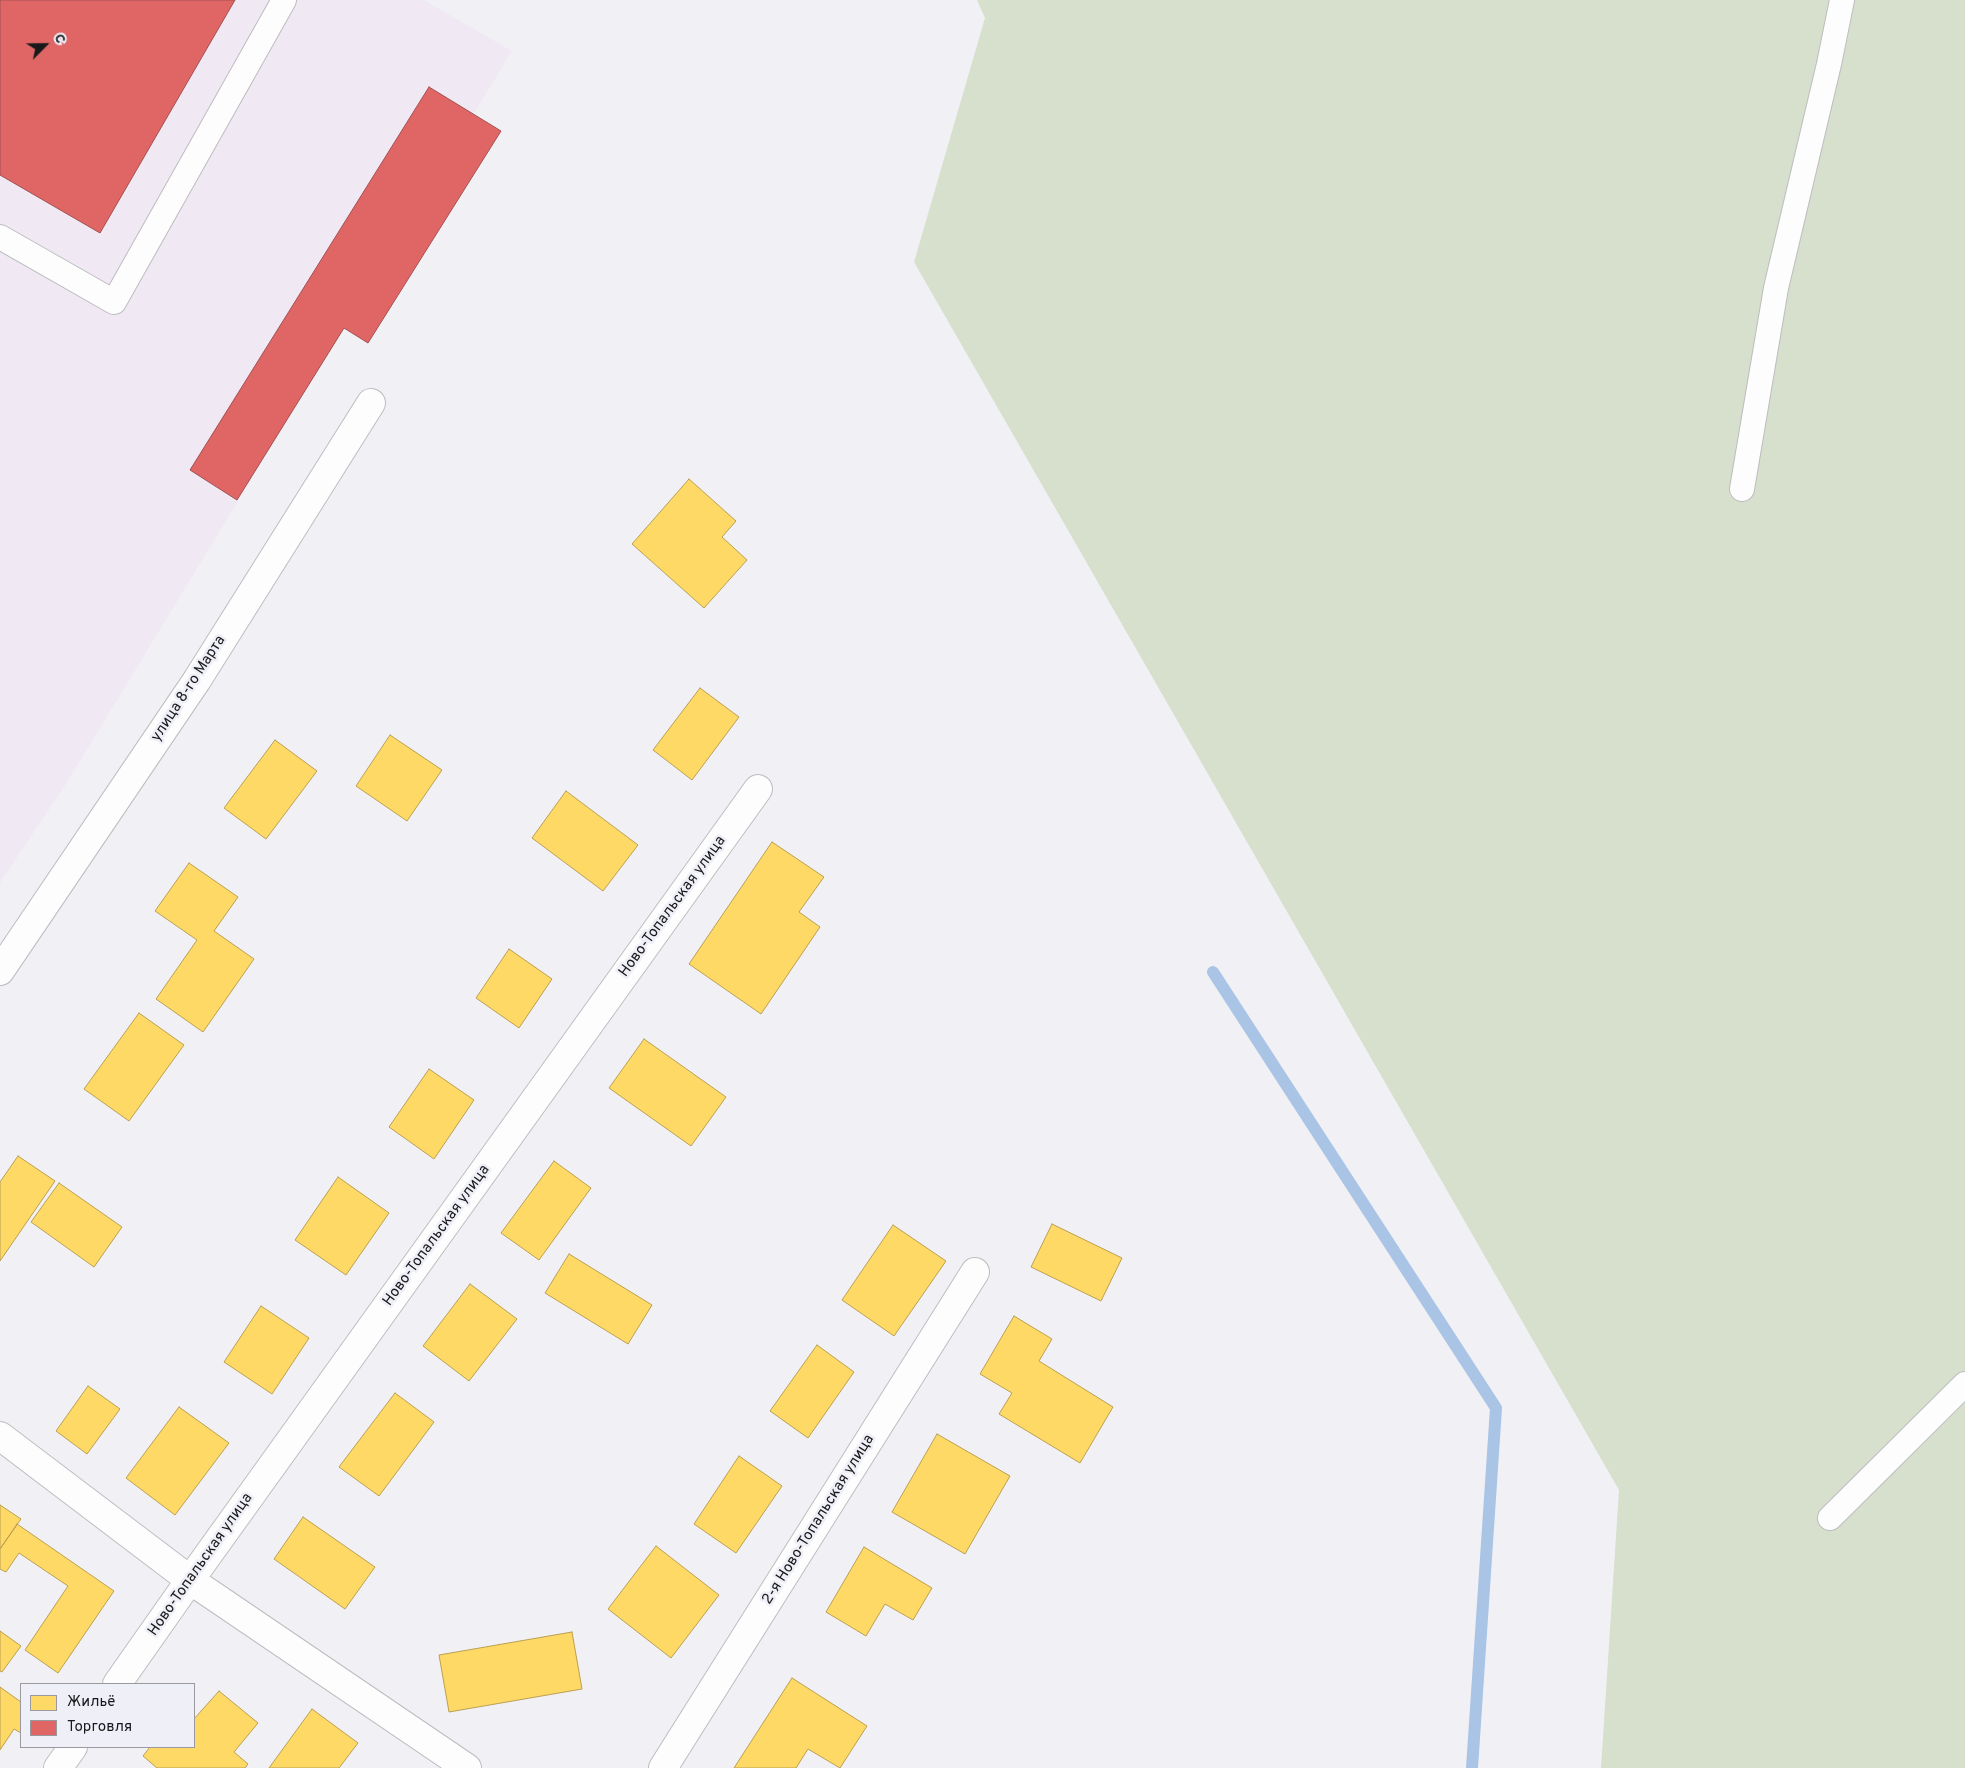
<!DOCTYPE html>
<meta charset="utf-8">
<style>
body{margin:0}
#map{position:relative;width:1965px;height:1768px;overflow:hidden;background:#f1f1f5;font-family:Overpass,sans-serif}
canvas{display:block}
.legend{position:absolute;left:20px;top:1683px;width:175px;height:65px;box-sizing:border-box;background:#efeff7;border:1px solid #99999f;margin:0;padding:6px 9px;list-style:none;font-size:15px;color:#19191c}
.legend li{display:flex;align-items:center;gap:10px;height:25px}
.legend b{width:25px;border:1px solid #99999f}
.north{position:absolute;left:20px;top:20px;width:50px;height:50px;-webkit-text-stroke:4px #efeff7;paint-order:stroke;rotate:67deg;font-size:14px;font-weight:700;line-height:20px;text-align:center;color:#19191c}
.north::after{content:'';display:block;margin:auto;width:18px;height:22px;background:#19191c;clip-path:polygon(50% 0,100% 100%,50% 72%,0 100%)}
</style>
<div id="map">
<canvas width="1965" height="1768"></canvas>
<ul class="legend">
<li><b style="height:14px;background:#ffd966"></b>Жильё</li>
<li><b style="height:14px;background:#e06666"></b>Торговля</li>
</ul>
<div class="north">С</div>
</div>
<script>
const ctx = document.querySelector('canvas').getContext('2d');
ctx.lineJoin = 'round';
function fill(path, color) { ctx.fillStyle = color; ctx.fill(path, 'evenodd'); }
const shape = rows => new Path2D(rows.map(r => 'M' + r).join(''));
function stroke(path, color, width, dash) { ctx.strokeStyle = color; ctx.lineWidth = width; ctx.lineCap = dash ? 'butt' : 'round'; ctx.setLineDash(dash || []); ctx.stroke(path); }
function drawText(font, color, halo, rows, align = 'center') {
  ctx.font = font + ' Overpass,sans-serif'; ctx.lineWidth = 5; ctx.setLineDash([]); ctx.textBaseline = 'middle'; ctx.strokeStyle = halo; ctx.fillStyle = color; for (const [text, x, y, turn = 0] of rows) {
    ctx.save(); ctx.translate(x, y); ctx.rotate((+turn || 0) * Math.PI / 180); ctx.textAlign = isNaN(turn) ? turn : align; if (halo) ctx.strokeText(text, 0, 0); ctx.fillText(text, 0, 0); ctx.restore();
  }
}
fill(shape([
 [0,0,424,0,512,51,66,784,0,883]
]), '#f0e8f3');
fill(shape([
 [977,0,1965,0,1965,1768,1601,1768,1619,1490,914,262,985,18]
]), '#d7dfcd');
const homes = shape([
 [689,479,736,521,722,537,747,560,704,608,632,544,689,479],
 [700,688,739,717,692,780,653,750,700,688],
 [390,735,442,770,407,821,356,786,390,735],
 [275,740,317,771,266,839,224,808,275,740],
 [566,791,638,845,603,891,532,838,566,791],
 [772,842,824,877,799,912,820,927,761,1014,689,964,772,842],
 [189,863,238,897,214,931,254,959,203,1032,156,999,197,940,155,911,189,863],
 [509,949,552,979,519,1028,476,998,509,949],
 [139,1013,184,1045,129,1121,84,1089,139,1013],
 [644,1039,726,1097,691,1146,609,1088,644,1039],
 [429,1069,474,1100,434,1159,389,1127,429,1069],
 [18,1156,55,1181,0,1261,0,1182,18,1156],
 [554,1161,591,1188,539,1260,501,1233,554,1161],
 [338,1177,389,1213,346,1275,295,1240,338,1177],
 [59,1183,122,1227,94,1267,31,1222,59,1183],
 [1052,1224,1122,1258,1101,1301,1031,1267,1052,1224],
 [893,1225,946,1261,894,1336,842,1300,893,1225],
 [569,1254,652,1305,628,1344,545,1293,569,1254],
 [470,1284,517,1319,469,1381,423,1346,470,1284],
 [261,1306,309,1338,272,1394,224,1362,261,1306],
 [1014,1316,1052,1339,1039,1361,1113,1407,1080,1463,999,1414,1012,1393,980,1374,1014,1316],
 [817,1345,854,1372,808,1438,770,1411,817,1345],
 [88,1386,120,1409,87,1454,56,1431,88,1386],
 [395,1393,434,1422,379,1496,339,1467,395,1393],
 [179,1407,229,1443,175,1515,126,1478,179,1407],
 [937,1434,1010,1476,965,1554,892,1512,937,1434],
 [739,1456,782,1486,736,1553,694,1524,739,1456],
 [0,1505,21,1519,0,1549,0,1505],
 [303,1517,375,1567,345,1609,274,1559,303,1517],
 [17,1524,114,1591,58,1673,25,1650,68,1586,19,1553,6,1572,0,1569,0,1549,17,1524],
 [656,1546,719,1595,671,1658,608,1609,656,1546],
 [864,1547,932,1588,913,1620,885,1604,866,1636,826,1612,864,1547],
 [0,1631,21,1646,2,1672,0,1671,0,1631],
 [572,1632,582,1689,449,1712,439,1655,572,1632],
 [792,1678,867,1726,840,1768,808,1749,796,1768,734,1768,792,1678],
 [0,1687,21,1702,21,1733,14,1729,0,1750,0,1687],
 [219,1691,258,1723,234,1752,248,1764,245,1768,157,1768,143,1756,150,1747,194,1747,194,1719,219,1691],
 [312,1709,358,1743,339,1768,269,1768,312,1709]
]);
fill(homes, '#ffd966');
stroke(homes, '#ba9f50', 1);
const shops = shape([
 [0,0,235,0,100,233,0,175,0,0],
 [429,87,501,131,368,343,344,328,237,500,190,470,429,87]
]);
fill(shops, '#e06666');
stroke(shops, '#a44f50', 1);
stroke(shape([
 [1213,972,1496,1408,1472,1768]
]), '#aac4e6', 12);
const lane = shape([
 [0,237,114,302,284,0],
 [1742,489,1776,288,1829,64,1842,0],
 [1830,1518,1965,1384]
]);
const street = shape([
 [0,971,197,680,371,403],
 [0,1436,190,1580,467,1768],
 [117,1684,190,1580,758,789],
 [58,1768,73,1747],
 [663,1768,975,1272]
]);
stroke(lane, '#bdbdc0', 26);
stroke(street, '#bdbdc0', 30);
stroke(lane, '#fdfdfe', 24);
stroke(street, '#fdfdfe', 28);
drawText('15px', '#19191c', '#efeff7', [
 ["улица 8-го Марта",189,689,-57],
 ["Ново-Топальская улица",673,907,-54],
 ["Ново-Топальская улица",437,1236,-54],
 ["2-я Ново-Топальская улица",819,1520,-58],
 ["Ново-Топальская улица",201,1565,-55]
]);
</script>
